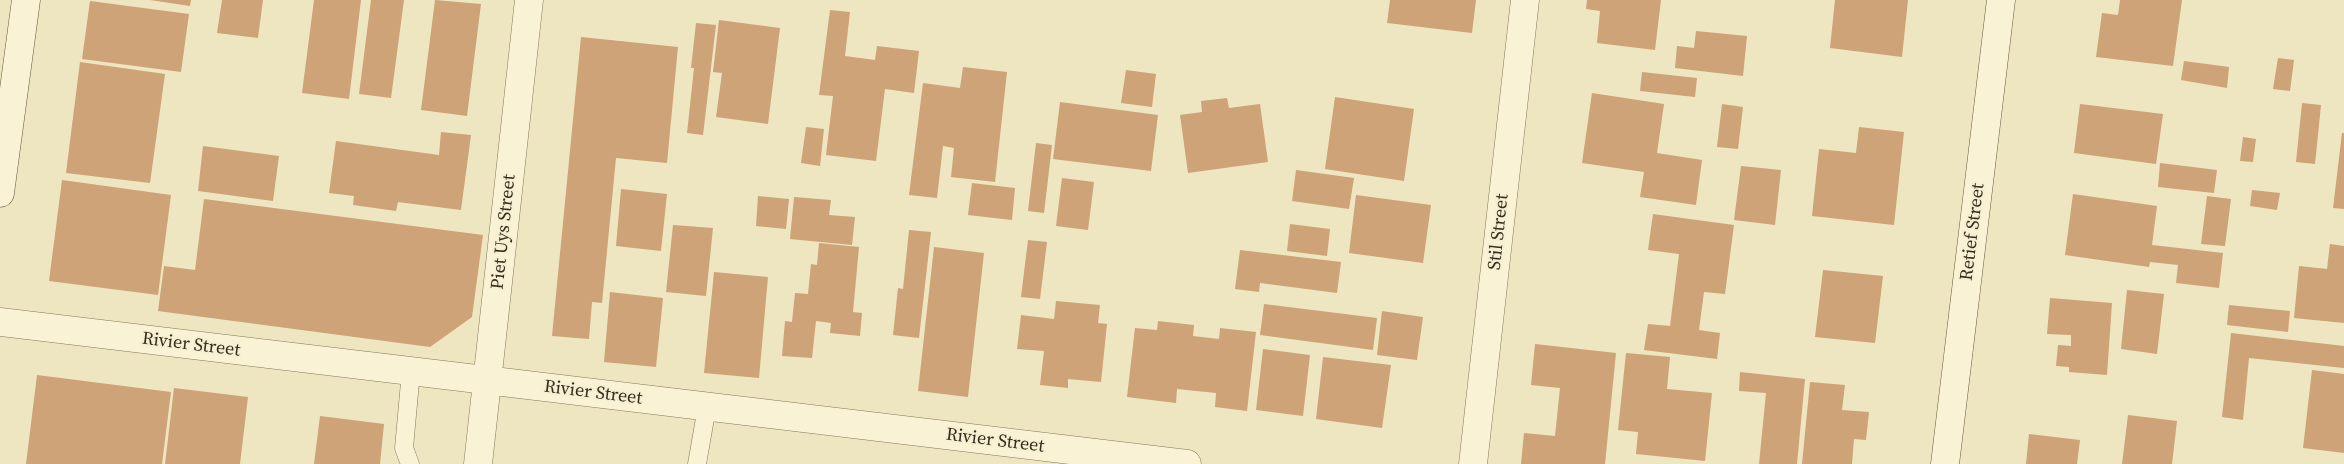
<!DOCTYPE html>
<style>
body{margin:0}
canvas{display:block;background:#eee5c1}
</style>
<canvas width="2344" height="464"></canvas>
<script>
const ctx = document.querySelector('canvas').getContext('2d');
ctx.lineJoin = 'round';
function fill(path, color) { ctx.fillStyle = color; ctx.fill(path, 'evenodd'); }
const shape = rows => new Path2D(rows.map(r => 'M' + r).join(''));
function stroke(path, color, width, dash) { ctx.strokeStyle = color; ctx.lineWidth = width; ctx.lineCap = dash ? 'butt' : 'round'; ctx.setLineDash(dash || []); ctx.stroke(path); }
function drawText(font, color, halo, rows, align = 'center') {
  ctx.font = font + ' "Source Serif 4",serif'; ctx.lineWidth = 4; ctx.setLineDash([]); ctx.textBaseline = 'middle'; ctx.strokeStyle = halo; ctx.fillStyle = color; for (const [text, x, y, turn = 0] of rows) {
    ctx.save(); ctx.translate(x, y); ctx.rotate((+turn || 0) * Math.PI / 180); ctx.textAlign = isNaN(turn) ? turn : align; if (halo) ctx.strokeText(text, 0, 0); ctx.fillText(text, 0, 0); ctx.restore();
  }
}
fill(shape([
 [150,0,191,0,190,6],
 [222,0,263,0,258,38,217,33],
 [314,0,361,0,349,99,302,93],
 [371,0,404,0,391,98,359,94],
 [435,0,481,4,467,116,421,110],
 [1390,0,1476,0,1472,33,1387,23],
 [1587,0,1661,0,1655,50,1597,43,1600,11,1586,9],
 [1835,0,1908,0,1902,57,1830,48],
 [2120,0,2182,0,2173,66,2096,57,2102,13,2118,15],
 [90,1,189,14,181,72,82,59],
 [830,10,850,12,845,56,875,60,877,46,919,51,914,93,885,89,876,161,826,155,833,96,819,95],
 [719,20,780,28,768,124,716,117,722,73,713,72],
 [696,23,716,25,703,135,687,133,694,68,691,68],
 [1696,31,1747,36,1743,76,1675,68,1677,46,1694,48],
 [581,37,678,47,667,163,616,158,602,303,592,302,589,339,552,336],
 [2278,58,2294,60,2290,91,2273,89],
 [2184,61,2229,67,2227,88,2181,80],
 [80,62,165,74,150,183,66,173],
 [963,67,1007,72,995,182,951,177,954,148,943,146,937,198,909,195,923,83,960,88],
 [1126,70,1156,74,1152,107,1121,103],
 [1642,72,1697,78,1695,97,1640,91],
 [1592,93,1664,104,1657,153,1702,160,1696,205,1640,197,1644,172,1582,163],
 [1335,97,1414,109,1404,181,1325,169],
 [1227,98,1229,108,1260,104,1268,162,1188,173,1180,115,1202,112,1201,101],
 [1060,102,1158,115,1151,171,1053,159],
 [2302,103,2321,105,2315,164,2296,162],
 [1722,104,1743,107,1738,149,1717,147],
 [2080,104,2163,114,2156,164,2074,153],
 [806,127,824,129,820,166,801,163],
 [1859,127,1904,132,1894,225,1812,216,1819,149,1856,153],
 [441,132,471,135,461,210,398,202,396,211,353,205,354,196,329,193,336,141,439,155],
 [2342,133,2344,133,2344,209,2333,208],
 [2243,137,2256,139,2253,162,2240,161],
 [1036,143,1052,145,1044,213,1028,211],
 [203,146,279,156,273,201,198,191],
 [2160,163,2217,170,2214,193,2158,187],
 [1741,166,1781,170,1775,225,1734,220],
 [1296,170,1354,178,1349,209,1292,201],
 [1062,178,1094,182,1088,230,1056,226],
 [62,180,171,195,158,295,49,281],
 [972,183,1015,188,1012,220,968,215],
 [621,189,667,194,661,251,616,246],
 [2252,190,2280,193,2277,210,2250,206],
 [2073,194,2157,206,2152,245,2223,253,2219,288,2176,283,2178,265,2150,262,2149,267,2065,255],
 [1356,195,1431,205,1423,263,1349,253],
 [758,196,789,199,786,229,756,226],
 [2207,196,2231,199,2225,246,2201,244],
 [794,197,831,200,829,215,855,217,852,245,790,239],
 [204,199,483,235,472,317,430,347,158,311,164,266,195,270],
 [1653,214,1734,225,1725,294,1704,292,1699,330,1720,333,1717,359,1644,350,1648,324,1670,326,1679,254,1648,250],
 [1290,224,1330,229,1327,256,1287,251],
 [673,225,713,228,706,296,666,292],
 [909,230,931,232,919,338,893,335,898,288,903,289],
 [1028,240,1047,242,1040,299,1021,297],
 [819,243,859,247,853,312,862,313,860,336,830,333,831,323,816,321,812,358,782,356,785,321,792,322,795,293,808,294,811,264,817,265],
 [2330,244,2344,246,2344,323,2294,318,2299,266,2327,269],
 [934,247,984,253,968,397,918,391],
 [1240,250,1341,262,1337,293,1260,283,1259,292,1235,289],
 [1823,270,1883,276,1875,343,1815,337],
 [714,272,768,277,759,378,704,373],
 [2127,290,2164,294,2157,354,2121,349],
 [610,292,663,298,656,367,604,362],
 [2050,298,2112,303,2107,375,2069,372,2069,367,2056,366,2058,345,2071,346,2071,335,2047,334],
 [1056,301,1100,305,1098,323,1107,324,1101,382,1068,379,1068,388,1040,385,1044,351,1017,349,1021,315,1054,319],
 [1264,304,1377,318,1373,350,1260,335],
 [2229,305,2290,311,2288,332,2227,325],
 [1382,311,1423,317,1417,360,1377,355],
 [1158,321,1194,325,1193,336,1219,339,1220,328,1256,332,1247,411,1215,407,1216,393,1177,389,1176,403,1127,397,1135,328,1157,330],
 [2231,333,2344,346,2344,368,2249,358,2243,420,2222,417],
 [1535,344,1616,353,1605,464,1521,464,1524,433,1555,436,1560,388,1531,385],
 [1263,349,1310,355,1303,416,1256,410],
 [1626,353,1670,357,1667,389,1712,393,1705,461,1636,454,1638,432,1618,430],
 [1323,357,1391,365,1382,428,1316,419],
 [2312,370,2344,374,2344,453,2303,448],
 [1740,372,1805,379,1797,464,1759,464,1766,393,1739,391],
 [37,375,171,392,162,464,26,464],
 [1810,382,1845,385,1842,410,1869,412,1866,440,1854,439,1852,464,1802,464],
 [174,388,248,397,240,464,165,464],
 [2128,415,2177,421,2172,464,2122,464],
 [320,416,384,424,380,464,314,464],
 [2029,434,2080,440,2077,464,2026,464]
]), '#cda377');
const lane = shape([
 [410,464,404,448,411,371],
 [697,464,707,407]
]);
const street = shape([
 [0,322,1187,464],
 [478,464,529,0],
 [1473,464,1525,0]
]);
const secondary = shape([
 [0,193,26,0],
 [1945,464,2001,0]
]);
stroke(lane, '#887659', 19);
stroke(street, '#887659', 29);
stroke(secondary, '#69573c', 29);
stroke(lane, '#f9f2d4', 18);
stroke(street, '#f9f2d4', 28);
stroke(secondary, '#f9f2d4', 28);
drawText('18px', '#372c1d', '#f6efd1', [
 ["Piet Uys Street",504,232,-84],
 ["Stil Street",1499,232,-84],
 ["Retief Street",1973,232,-83],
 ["Rivier Street",191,345,7],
 ["Rivier Street",593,393,7],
 ["Rivier Street",995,441,7]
]);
</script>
